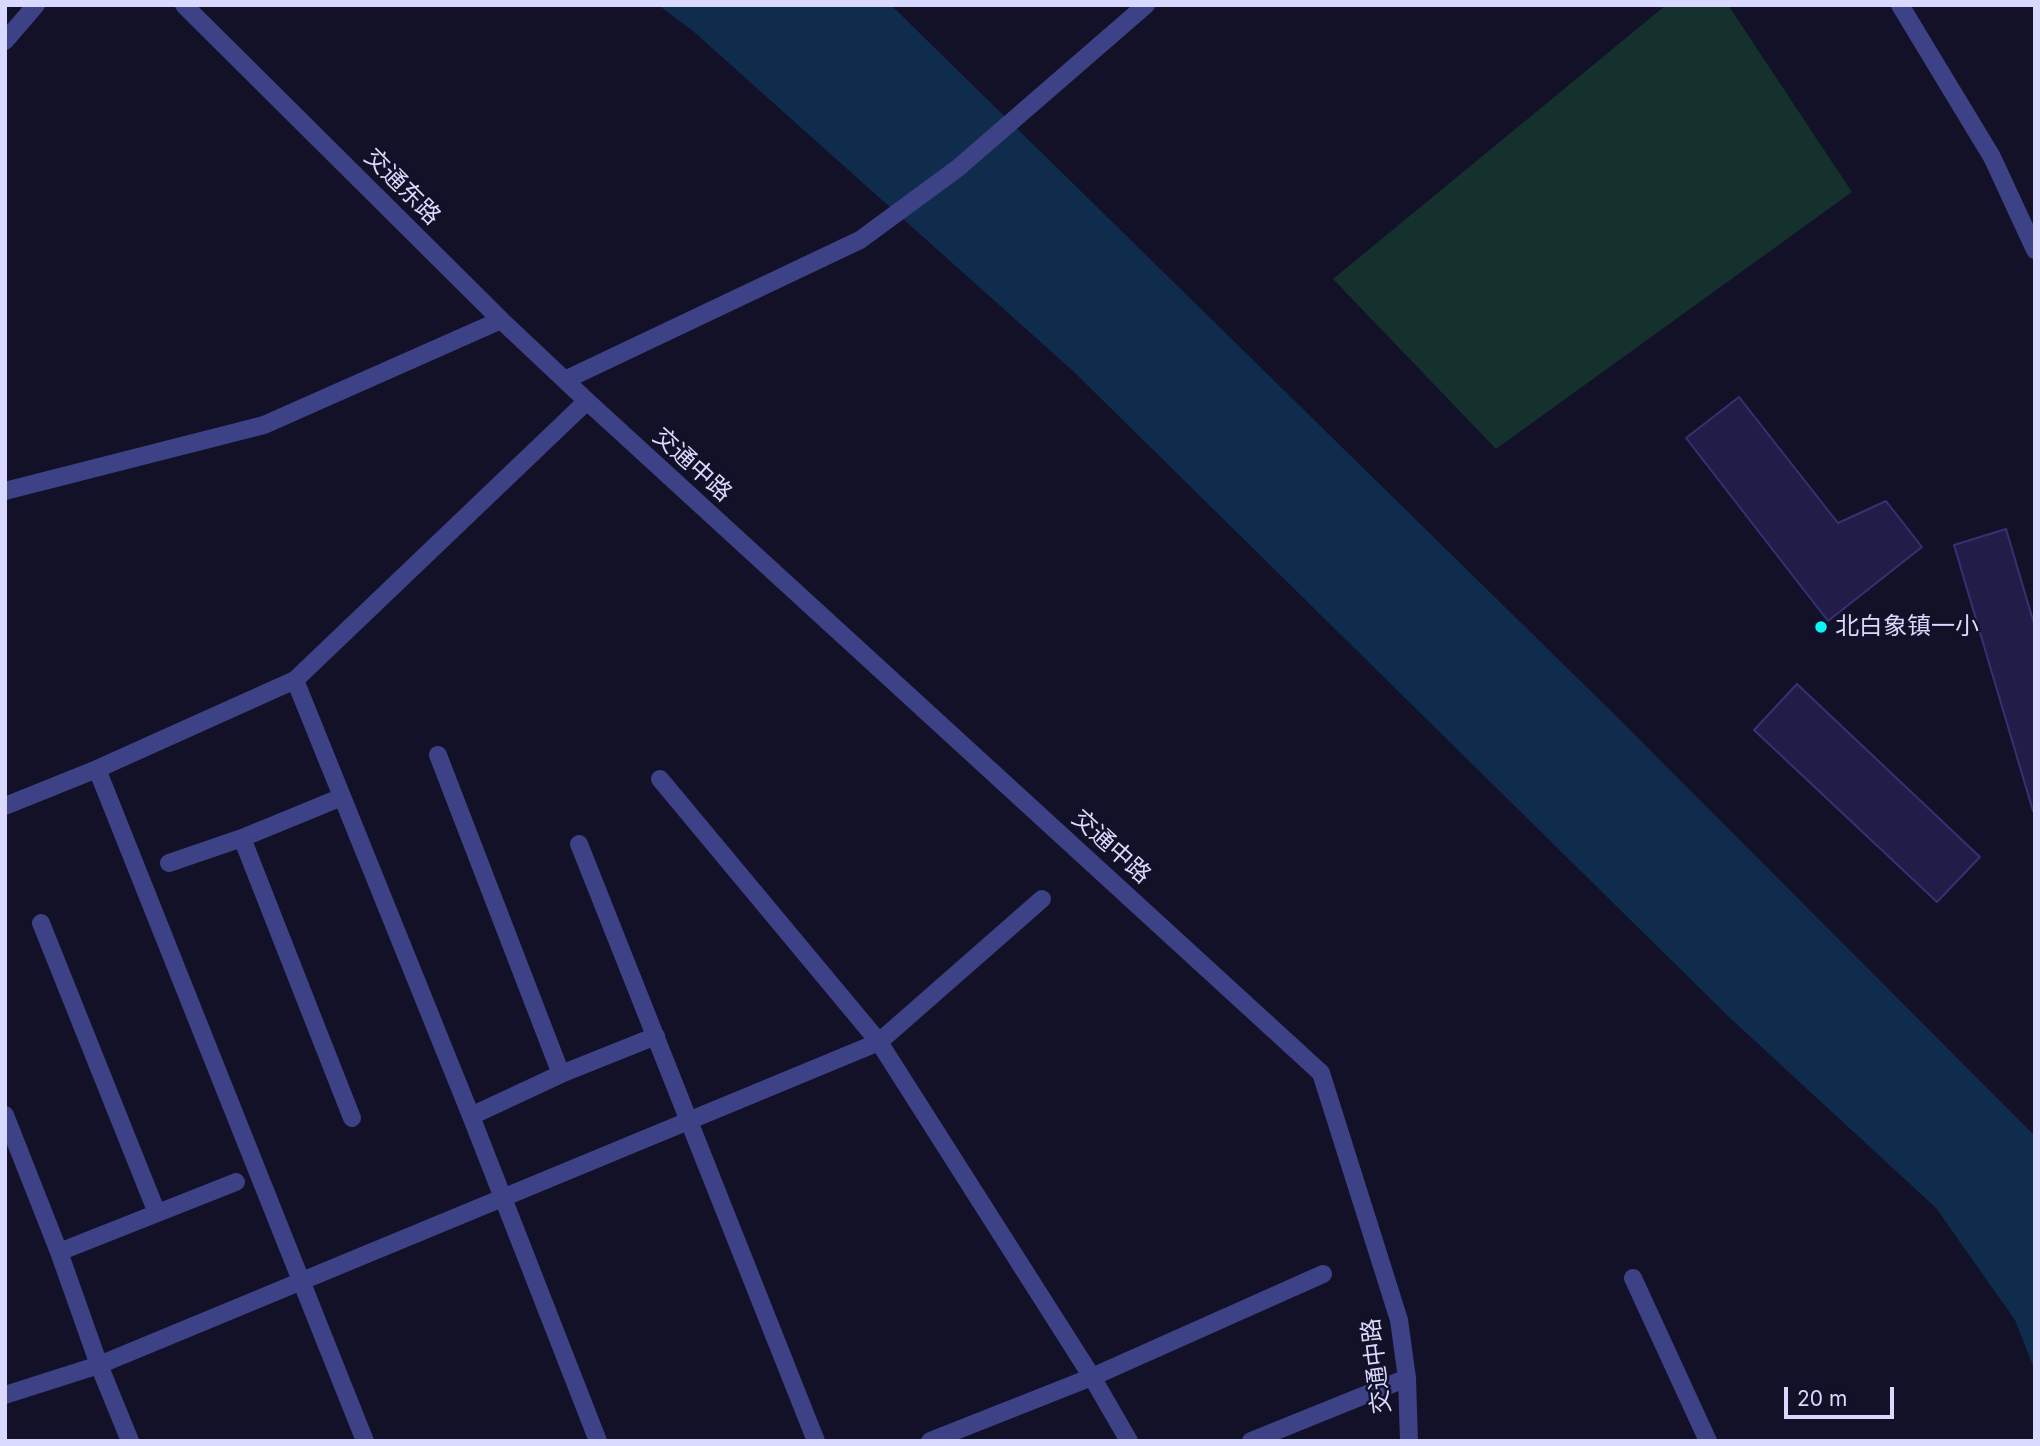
<!DOCTYPE html>
<meta charset="utf-8">
<style>
body{margin:0}
#map{position:relative;width:2040px;height:1446px;overflow:hidden;background:#121127;font-family:Inter,sans-serif}
canvas{display:block}
.frame{position:absolute;inset:0;border:7px solid #d9d8fe;pointer-events:none}
.scale{position:absolute;left:1784px;top:1387px;width:110px;height:32px;box-sizing:border-box;border:4px solid #d9d8fe;border-top:0;padding-left:9px;font-size:21px;line-height:24px;white-space:nowrap;color:#d9d8fe;-webkit-text-stroke:5px #121127;paint-order:stroke}
</style>
<div id="map">
<canvas width="2040" height="1446"></canvas>
<div class="frame"></div>
<div class="scale">20 m</div>
</div>
<script>
const ctx = document.querySelector('canvas').getContext('2d');
ctx.lineJoin = 'round';
function fill(path, color) { ctx.fillStyle = color; ctx.fill(path, 'evenodd'); }
const shape = rows => new Path2D(rows.map(r => 'M' + r).join(''));
function stroke(path, color, width, dash) { ctx.strokeStyle = color; ctx.lineWidth = width; ctx.lineCap = dash ? 'butt' : 'round'; ctx.setLineDash(dash || []); ctx.stroke(path); }
function drawText(font, color, halo, rows, align = 'center') {
  ctx.font = font + ' Inter,"Noto Sans SC",sans-serif'; ctx.lineWidth = 5; ctx.setLineDash([]); ctx.textBaseline = 'middle'; ctx.strokeStyle = halo; ctx.fillStyle = color; for (const [text, x, y, turn = 0] of rows) {
    ctx.save(); ctx.translate(x, y); ctx.rotate((+turn || 0) * Math.PI / 180); ctx.textAlign = isNaN(turn) ? turn : align; if (halo) ctx.strokeText(text, 0, 0); ctx.fillText(text, 0, 0); ctx.restore();
  }
}
fill(shape([
 [1666,5,1728,5,1852,192,1496,449,1333,279]
]), '#14312e');
fill(shape([
 [658,5,891,5,1612,712,2035,1136,2035,1371,2015,1320,1936,1208,1729,1017,1073,371,693,31]
]), '#102c4c');
const building = shape([
 [1739,397,1838,523,1886,501,1922,547,1828,621,1686,438,1739,397],
 [2006,529,2035,627,2035,810,2033,811,1954,545,2006,529],
 [1797,684,1980,857,1937,902,1754,730,1797,684]
]);
fill(building, '#221d48');
stroke(building, '#373073', 2);
stroke(shape([
 [1900,5,1992,157,2035,250],
 [5,41,36,5],
 [565,380,860,240,958,168,1146,5],
 [295,680,471,1116,598,1441],
 [438,755,561,1074],
 [97,769,365,1441],
 [660,779,879,1042,1092,1377,1129,1441],
 [5,806,97,769,295,680,587,401],
 [242,838,352,1118],
 [579,844,816,1441],
 [169,863,242,838,342,797],
 [41,923,157,1213],
 [5,1115,59,1252,99,1365,130,1441],
 [471,1116,561,1074,656,1036],
 [59,1252,236,1182],
 [1633,1278,1708,1441],
 [5,1395,99,1365,879,1042,1042,899],
 [930,1441,1092,1377,1323,1274],
 [1251,1441,1407,1378]
]), '#3d4185', 18);
stroke(shape([
 [184,5,501,320,587,401,1321,1073,1399,1320,1407,1378,1409,1441],
 [5,491,264,425,501,320]
]), '#3d4185', 18);
for (const [x, y, r, color] of [
 [1821,627,7,"#0af5f7"]
]) { const dot = new Path2D(); dot.arc(x, y, r, 0, 2 * Math.PI); ctx.fillStyle = color; ctx.fill(dot); stroke(dot, '#121127', 2.5); }
drawText('24px', '#d9d8fe', '#121127', [
 ["交通东路",402,187,45],
 ["交通中路",692,465,42],
 ["交通中路",1111,847,42],
 ["交通中路",1377,1366,-97]
]);
drawText('24px', '#d9d8fe', '#121127', [
 ["北白象镇一小",1835,627]
], 'left');
</script>
